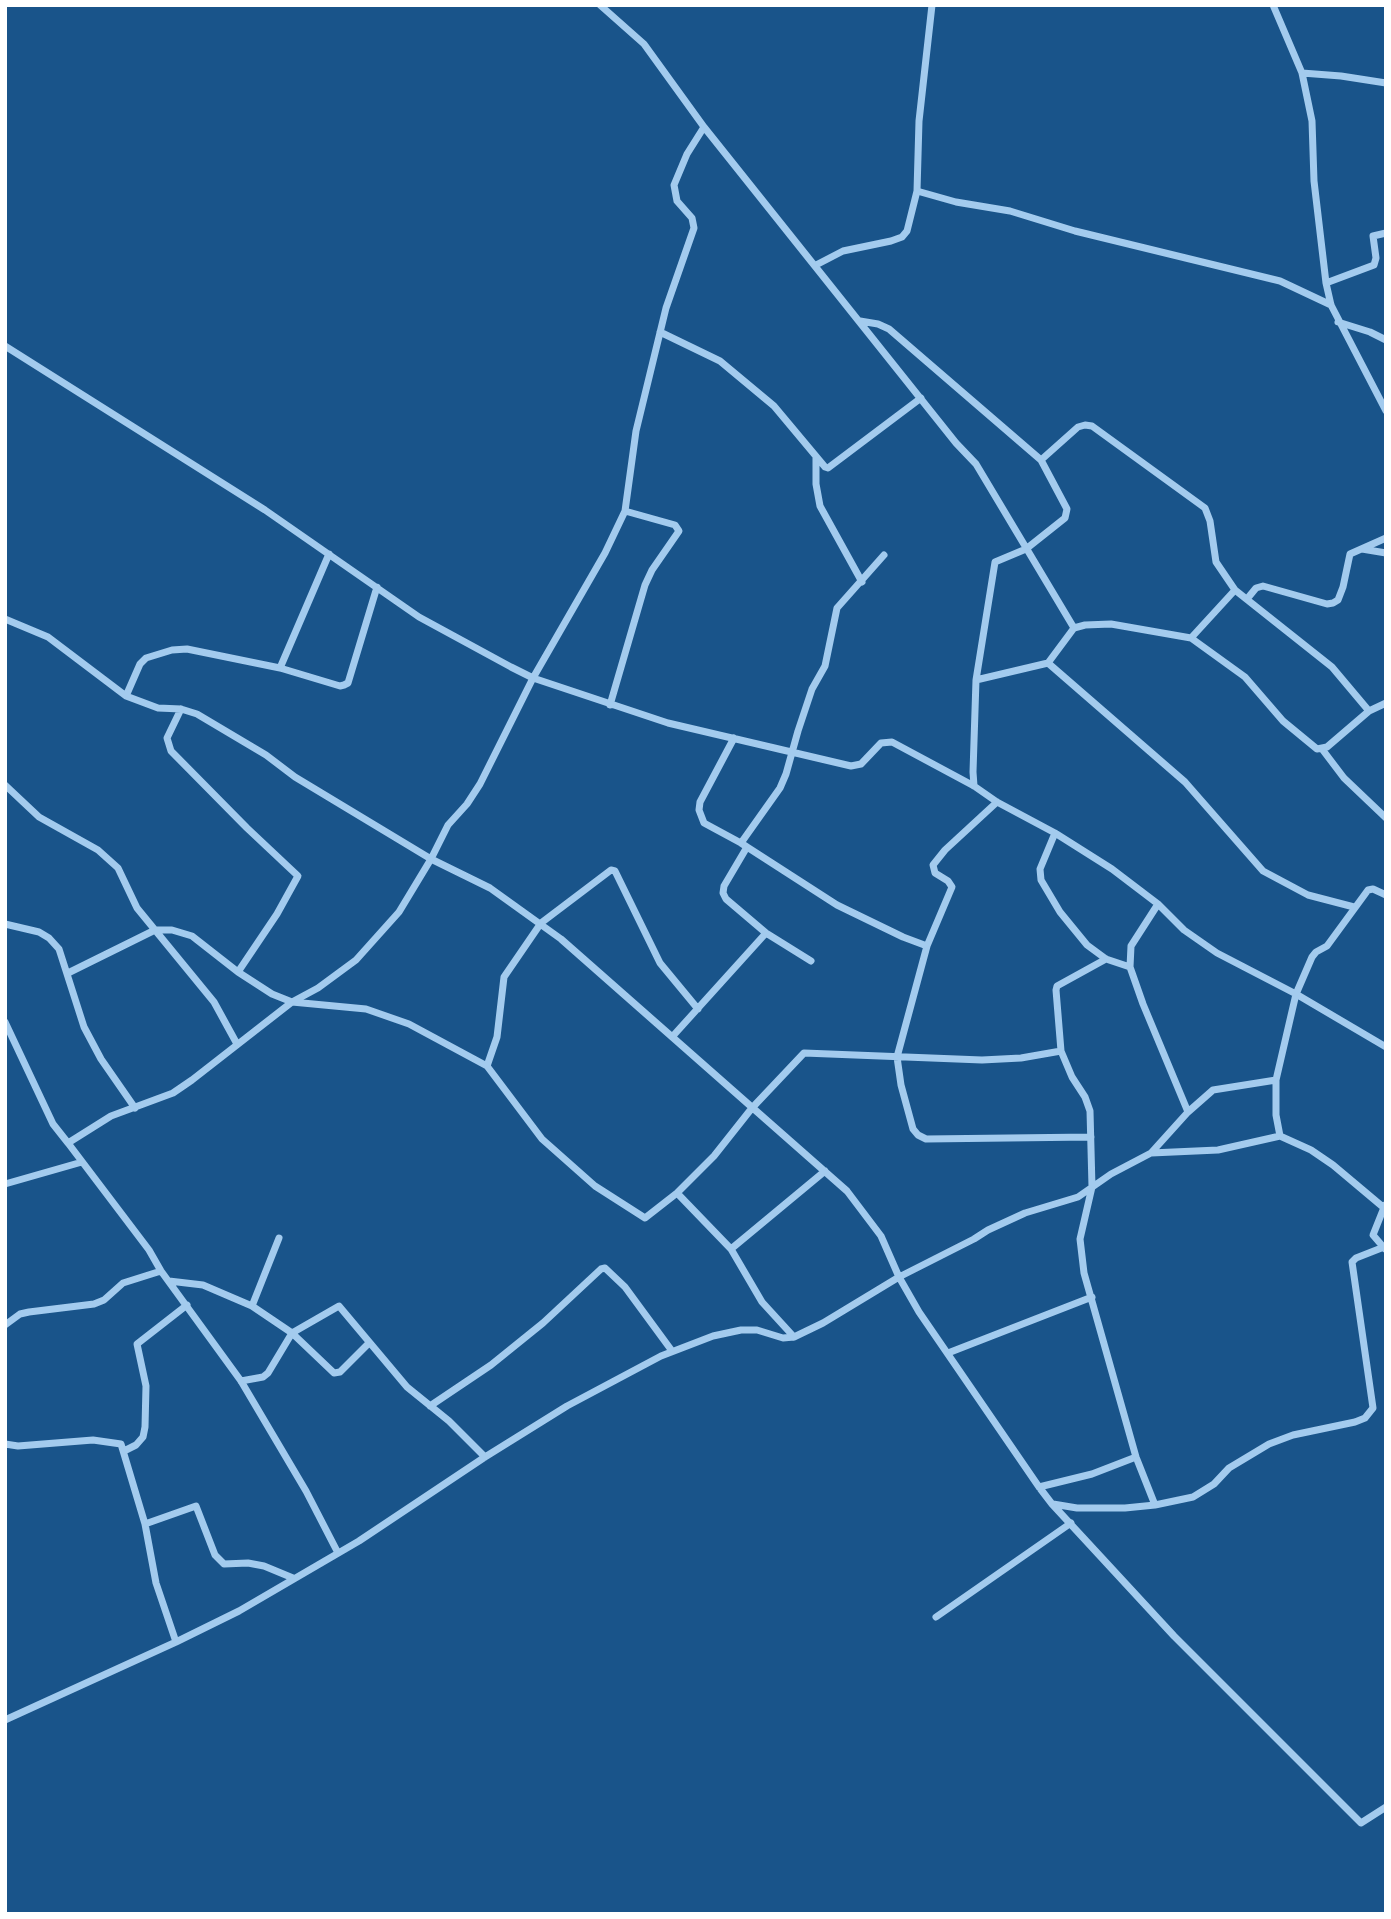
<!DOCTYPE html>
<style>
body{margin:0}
#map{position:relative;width:1391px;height:1919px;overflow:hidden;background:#19548a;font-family:"Fira Sans",sans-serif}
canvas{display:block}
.frame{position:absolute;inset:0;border:7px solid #fff;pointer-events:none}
</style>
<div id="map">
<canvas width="1391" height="1919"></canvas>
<div class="frame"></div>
</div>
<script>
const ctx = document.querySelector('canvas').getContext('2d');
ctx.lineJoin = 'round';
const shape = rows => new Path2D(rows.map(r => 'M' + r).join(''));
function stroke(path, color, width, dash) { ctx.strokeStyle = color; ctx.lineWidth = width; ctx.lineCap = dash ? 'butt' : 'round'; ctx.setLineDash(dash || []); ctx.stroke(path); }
stroke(shape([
 [932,5,919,121,917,191,956,202,1010,211,1075,231,1280,281,1331,305],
 [1273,5,1302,73,1312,121,1314,181,1326,283,1331,305,1386,411],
 [1302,73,1341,76,1386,83],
 [704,127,956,443,976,464,1074,628],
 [816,265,843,251,891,241,902,237,907,231,917,191],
 [1326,283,1374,265,1376,258,1373,236,1386,233],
 [860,321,878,324,889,329,1041,460,1067,509,1065,518,1026,549,995,562,976,680],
 [1338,322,1370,332,1386,340],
 [660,332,720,361,774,406,825,467,828,468,921,398],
 [5,346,265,510,419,617,511,667,533,678,668,723,851,766,861,764,881,743,892,742,974,786,997,802,1055,833,1112,869,1158,904,1184,930,1217,953,1296,994,1386,1047],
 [816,458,816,484,820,506,862,582],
 [1041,460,1078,427,1085,425,1092,426,1205,508,1210,521,1216,562,1235,590,1332,667,1369,711],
 [1362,549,1386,553],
 [1247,599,1256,588,1263,586,1327,604,1333,603,1338,600,1343,587,1350,554,1386,538],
 [5,619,48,637,126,696,158,708,181,709,197,714,266,755,295,777,431,859,490,888,561,939,847,1191,881,1236,899,1277,919,1312,1039,1487,1052,1504,1174,1636,1361,1823,1386,1807],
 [1191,638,1235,590],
 [1048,663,1185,782,1263,871,1308,895,1354,907],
 [280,668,329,554],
 [126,696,140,664,146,658,172,650,187,649,280,668,340,686,344,685,348,683,377,587],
 [610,705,645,585,652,570,679,531,675,525,625,511],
 [181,709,167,738,171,751,247,828,298,876,277,914,238,972],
 [734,738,700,802,699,810,704,823,741,843],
 [1322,749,1344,778,1386,818],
 [5,785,39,817,98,850,118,868,137,908,214,1002,237,1044],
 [974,786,973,772,976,680,1048,663,1074,628,1085,625,1111,624,1191,638,1245,677,1283,721,1317,749,1327,747,1369,711,1386,703],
 [997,802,945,850,933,865,935,873,948,881,952,887,927,946,897,1057,901,1085,913,1129,918,1135,926,1139,1091,1137],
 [1055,833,1040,869,1041,880,1060,912,1087,945,1106,959,1130,967],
 [747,847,837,905,903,937,927,946],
 [1158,904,1131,946,1130,967,1143,1004,1188,1112],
 [5,924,39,932,49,938,59,949,84,1027,101,1059,135,1108],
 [1106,959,1057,986,1056,990,1061,1051,1072,1077,1085,1097,1090,1111,1092,1187,1080,1239,1084,1273,1136,1457,1155,1505],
 [811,961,766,933,726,899,723,893,724,886,747,847,741,843,780,788,786,774,798,731,812,689,825,666,837,608,884,555],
 [68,973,155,930,172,930,192,936,238,972,272,994,292,1002,366,1009,409,1024,487,1066,542,1139,595,1186,645,1218,677,1193,714,1156,752,1108,804,1053,982,1060,1021,1058,1061,1051],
 [5,1022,53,1124,68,1143],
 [672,1037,766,933],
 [487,1066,497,1037,504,977,541,923,611,870,615,871,660,963,698,1009],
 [1151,1153,1188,1112,1213,1090,1276,1080],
 [5,1184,82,1162],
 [677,1193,731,1249,762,1302,794,1337],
 [1385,1205,1373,1235,1385,1249],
 [1383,1207,1333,1165,1311,1150,1280,1136,1276,1115,1276,1080,1296,994,1312,957,1316,952,1327,946,1368,890,1373,889,1386,895],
 [731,1249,825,1171],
 [169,1281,203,1285,252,1306,279,1238],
 [252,1306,292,1333,334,1373,340,1372,369,1343],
 [5,1325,20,1314,29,1312,94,1304,104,1300,123,1283,161,1271],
 [948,1353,1092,1297],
 [241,1381,263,1377,268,1373,292,1333,339,1306,407,1387,449,1421,485,1457],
 [430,1406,491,1365,543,1323,601,1269,605,1268,625,1287,672,1351],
 [5,1444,18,1446,93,1440,121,1444,145,1524,156,1583,176,1642],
 [124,1451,136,1445,143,1437,145,1427,146,1386,137,1344,187,1305],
 [1039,1487,1092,1474,1136,1457],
 [1053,1504,1077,1508,1125,1508,1155,1505,1193,1497,1214,1484,1229,1468,1269,1444,1293,1435,1355,1422,1365,1418,1373,1408,1352,1262,1356,1258,1384,1247],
 [145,1524,196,1506,215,1555,224,1564,248,1563,264,1566,293,1578],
 [338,1553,306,1491,241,1381,161,1271,149,1250,68,1143,111,1116,173,1093,192,1080,292,1002,318,988,356,960,399,912,431,859,448,825,467,804,480,784,533,678,605,553,625,511,636,431,666,308,694,228,692,218,677,201,674,185,687,154,704,127,644,44,600,5],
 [936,1617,1071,1523],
 [5,1720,176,1642,239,1611,359,1541,485,1457,567,1406,661,1356,713,1336,741,1330,757,1330,783,1338,794,1337,823,1323,899,1277,974,1239,988,1230,1025,1213,1078,1197,1111,1174,1151,1153,1218,1150,1280,1136]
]), '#a3cbee', 7);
</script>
